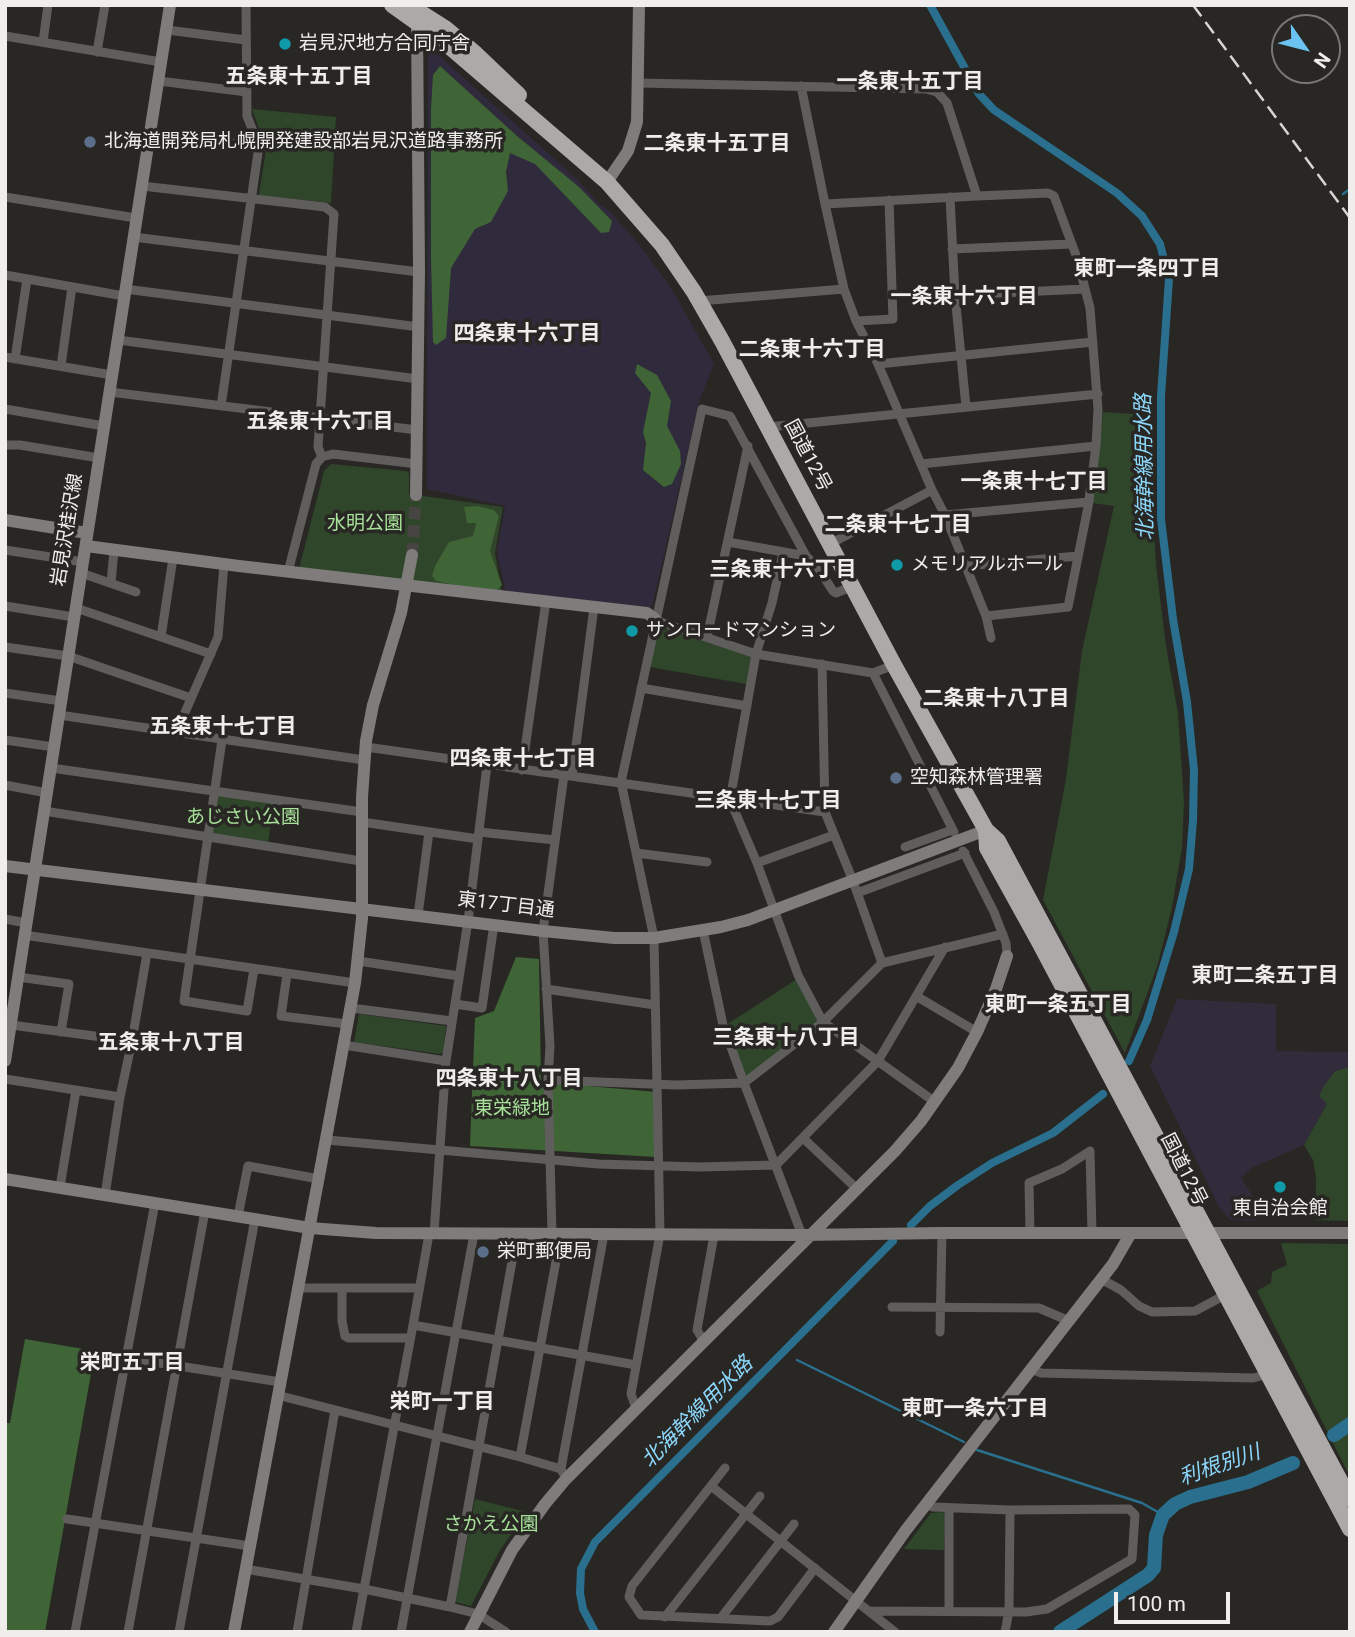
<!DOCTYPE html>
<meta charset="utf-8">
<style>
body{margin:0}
#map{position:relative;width:1355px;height:1637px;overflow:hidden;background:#282724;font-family:Roboto,sans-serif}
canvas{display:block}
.frame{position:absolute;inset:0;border:7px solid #efeeec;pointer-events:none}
.north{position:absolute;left:1271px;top:14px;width:70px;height:70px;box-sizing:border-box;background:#282724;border:2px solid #787774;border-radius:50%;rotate:125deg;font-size:19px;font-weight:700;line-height:28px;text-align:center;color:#efeeec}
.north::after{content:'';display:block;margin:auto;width:24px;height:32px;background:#6ac3f1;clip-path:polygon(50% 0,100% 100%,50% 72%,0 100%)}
.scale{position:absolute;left:1114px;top:1592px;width:116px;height:32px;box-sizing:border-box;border:4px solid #efeeec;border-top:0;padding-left:9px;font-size:21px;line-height:24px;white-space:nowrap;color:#efeeec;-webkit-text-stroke:5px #282724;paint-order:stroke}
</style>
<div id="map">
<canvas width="1355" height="1637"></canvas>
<div class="frame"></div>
<div class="north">N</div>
<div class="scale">100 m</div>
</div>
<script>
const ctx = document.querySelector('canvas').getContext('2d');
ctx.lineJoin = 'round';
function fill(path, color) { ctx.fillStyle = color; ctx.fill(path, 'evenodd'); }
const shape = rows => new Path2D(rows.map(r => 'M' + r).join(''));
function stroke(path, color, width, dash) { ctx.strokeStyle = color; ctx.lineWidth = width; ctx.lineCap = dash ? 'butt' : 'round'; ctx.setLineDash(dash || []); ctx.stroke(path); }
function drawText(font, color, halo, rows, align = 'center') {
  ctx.font = font + ' Roboto,"Noto Sans JP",sans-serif'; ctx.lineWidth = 7; ctx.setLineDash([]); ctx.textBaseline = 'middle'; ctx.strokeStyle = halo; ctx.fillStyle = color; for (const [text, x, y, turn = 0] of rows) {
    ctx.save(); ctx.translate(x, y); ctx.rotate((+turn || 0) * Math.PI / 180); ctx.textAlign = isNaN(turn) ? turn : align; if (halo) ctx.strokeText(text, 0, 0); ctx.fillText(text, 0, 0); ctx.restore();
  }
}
fill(shape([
 [1177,999,1276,1004,1276,1051,1350,1052,1350,1067,1335,1071,1327,1104,1304,1145,1251,1168,1241,1178,1253,1196,1257,1207,1257,1221,1230,1220,1219,1207,1150,1066]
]), '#312b3b');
fill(shape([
 [433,53,437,54,577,179,599,204,611,212,645,252,674,293,714,364,699,401,652,607,506,593,497,551,505,506,427,489,428,61,429,54]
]), '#302b3c');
fill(shape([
 [252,109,336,117,331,203,259,195,266,149],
 [1103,412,1147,415,1156,565,1166,646,1178,713,1184,802,1182,847,1172,907,1157,967,1125,1053,1043,900,1066,779,1082,651,1114,506,1092,503],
 [331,464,406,471,409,473,409,494,503,507,495,553,502,592,299,569,324,471],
 [658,627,752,657,746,684,650,667],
 [218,794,274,802,268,843,212,835],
 [797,979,820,1021,745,1078,726,1025],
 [359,1014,446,1026,443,1052,440,1054,354,1042],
 [1350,1067,1350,1221,1316,1220,1316,1178,1313,1160,1304,1145,1327,1104,1319,1096,1324,1086,1335,1071],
 [1281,1243,1350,1244,1350,1477,1257,1291,1271,1283,1272,1272,1287,1265],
 [475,1499,526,1512,499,1552,471,1606,455,1602],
 [943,1512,945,1516,944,1550,904,1549,931,1513]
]), '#30462a');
fill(shape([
 [440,66,517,136,579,187,612,221,609,232,601,233,535,164,510,153,506,172,508,191,491,222,475,229,451,268,446,338,436,345,433,342,431,258,431,109,433,75],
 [637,364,657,375,671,401,667,426,680,451,681,464,672,484,664,487,643,470,646,443,643,432,651,393,635,373],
 [477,506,494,510,499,516,490,551,502,585,494,593,436,581,432,576,435,566,449,542,473,536,476,523,467,523,464,507],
 [516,957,539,959,541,1082,657,1092,656,1157,470,1146,475,1018,494,1011],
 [25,1339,95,1351,45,1632,9,1632,5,1628,5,1423,10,1423]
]), '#3f6436');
stroke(shape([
 [1343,194,1350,189],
 [797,1360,964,1442],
 [977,1450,1142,1503,1163,1515]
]), '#2a708e', 2.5);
stroke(shape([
 [930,5,979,94,994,110,1117,193,1142,216,1160,244,1169,279,1161,396,1161,519,1173,619,1187,702,1194,770,1193,821,1189,869,1174,932,1147,1020,1129,1061],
 [911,1225,930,1206,958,1185,992,1163,1053,1133,1103,1094],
 [595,1632,583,1609,580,1593,581,1569,595,1542,893,1241]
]), '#2a708e', 8);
stroke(shape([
 [1334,1435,1350,1424],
 [1060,1632,1148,1575,1154,1568,1156,1535,1163,1515,1175,1504,1190,1497,1248,1482,1293,1463]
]), '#2a708e', 14);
stroke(shape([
 [412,555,416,495]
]), '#464542', 12, [12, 6]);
stroke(shape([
 [167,30,246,40],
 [5,36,161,62],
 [43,42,48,5],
 [97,52,105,5],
 [159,81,247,92],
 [639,83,926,89,937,92,947,103,977,196,825,204,844,289,856,321,878,364,932,490,945,515,986,616,991,638],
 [801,86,825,204],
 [150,134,259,146],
 [142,186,325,207,334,214,318,447,322,457,316,464,288,572],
 [977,196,1048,193,1054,196,1077,258,1090,308,1098,409,1096,446,1088,507,1068,607,986,616],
 [5,197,136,218],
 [950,197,955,295,966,407],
 [133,237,419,272],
 [952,249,1072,244],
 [5,275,124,296],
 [125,289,419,327],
 [955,295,1085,289],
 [699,301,844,289],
 [856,321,893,319,889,200],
 [118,340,418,379],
 [5,357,112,375],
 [15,359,27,279],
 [878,364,1093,342],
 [61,366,72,287],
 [110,392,417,430],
 [221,406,259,146,247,116,246,5],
 [5,409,104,426],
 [768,427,1098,394],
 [5,445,20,445,99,458],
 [322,457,333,454,417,464],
 [921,464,1096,446],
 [945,515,1089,502],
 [728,542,806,556,816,565,833,591,836,593,853,586],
 [830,544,932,490],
 [5,550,83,562],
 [783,553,772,603,756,654,730,800,757,863,798,975,823,1022,935,1102],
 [966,566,1078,556],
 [81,573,136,592],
 [111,583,114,550],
 [5,606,74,617],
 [76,608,211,654],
 [655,619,663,623,756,654,873,673,894,665],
 [161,637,173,558],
 [707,637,748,446],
 [5,647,68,656,191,698],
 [873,673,954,832],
 [641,688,747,706],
 [5,693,61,701],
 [59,715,364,760],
 [176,733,218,637,224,564],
 [5,740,54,747],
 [222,740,184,1001,247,1011,254,969],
 [366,747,825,812],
 [51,768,362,812],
 [522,770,546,601],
 [572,776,594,607],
 [5,785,47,793],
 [44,811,361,861],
 [362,822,478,839],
 [479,832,555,840],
 [905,847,952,830],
 [963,851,994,912,1006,943,1007,956],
 [636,853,707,862],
 [757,863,834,835],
 [857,893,965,853],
 [418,915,429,832],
 [5,919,26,923],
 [24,935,355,983],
 [358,961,459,976],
 [882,963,1003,934],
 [287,974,281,1016,347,1024],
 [18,977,69,984,61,1032],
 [546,989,655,1005],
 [916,996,977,1032],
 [455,1004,482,1008,494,924],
 [351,1008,452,1021],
 [11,1025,132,1041],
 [344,1045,446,1061],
 [5,1079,120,1097],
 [548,1080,550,1046,543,931,564,775],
 [803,1138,857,1189],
 [327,1140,598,1164,699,1167,776,1165,878,1061,945,947],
 [60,1187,76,1090],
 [105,1195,120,1097,132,1041,147,953],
 [238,1216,248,1166,319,1179],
 [434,1233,446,1061,468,921,487,765],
 [552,1233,548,1080,676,1085,744,1083,723,1025,703,930],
 [1030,1233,1029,1183,1062,1169,1090,1151,1092,1233],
 [802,1235,744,1083,823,1022,882,963,853,881,825,812,822,664],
 [1101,1279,1121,1290,1139,1306,1152,1312,1195,1311,1225,1295],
 [297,1288,419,1288],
 [342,1289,342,1321,345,1336,348,1338,410,1338],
 [892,1307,1039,1308,1069,1321],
 [413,1325,429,1234],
 [940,1332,942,1233],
 [703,1340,697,1330,714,1235],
 [103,1354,280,1382],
 [1031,1369,1041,1373,1253,1378,1269,1374],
 [277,1395,520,1457],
 [636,1408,631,1394,660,1234,657,1084,654,938,621,782,702,409,730,416,806,556],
 [725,1468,632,1586,629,1597,641,1615,770,1621,778,1617,815,1568],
 [561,1469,520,1457,561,1234],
 [563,1473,561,1469,604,1234],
 [711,1486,895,1632],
 [949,1508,949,1611],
 [67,1519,250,1546],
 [245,1569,364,1589,450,1607],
 [870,1611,1026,1612,1047,1609,1132,1559,1135,1515,1129,1509,1010,1510,933,1507,926,1504],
 [665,1617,760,1496],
 [720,1619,794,1524],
 [75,1632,155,1203],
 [128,1632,205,1211],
 [179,1632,255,1219],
 [297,1632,335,1410],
 [356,1632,413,1325,636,1365],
 [401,1632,474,1234],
 [506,1632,478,1614,450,1607,517,1234],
 [1005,1632,1009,1611,1010,1510]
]), '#5f5e5d', 9);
stroke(shape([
 [607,182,628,151,637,122,639,5],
 [416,495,419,272,417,19],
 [5,520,87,533],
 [86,546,239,566,647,613,655,619],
 [5,866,543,931,614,938,654,938,721,927,748,920,986,830],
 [5,1061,170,5],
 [5,1179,310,1228,376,1233,802,1235,942,1233,1350,1233],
 [234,1632,355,983,362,918,362,797,366,741,373,705,401,613,412,555],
 [470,1632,512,1550,545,1504,566,1479,895,1151,921,1121,958,1068,977,1032,996,989,1007,956],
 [834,1632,906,1530,1113,1264,1131,1233]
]), '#7f7c7b', 12);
stroke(shape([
 [392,5,444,42,607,182,662,245,694,292,722,341,894,665,986,830,998,841,1350,1499],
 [415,9,445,28,476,54,519,95],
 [986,830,987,848,1039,942,1350,1529]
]), '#ada9a8', 16);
stroke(shape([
 [1193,5,1350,218]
]), '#d6d5d3', 2.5, [14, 7]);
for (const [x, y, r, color] of [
 [285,44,7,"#0f9aa8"],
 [90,142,7,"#5c6f8a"],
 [897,565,7,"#0f9aa8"],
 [632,631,7,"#0f9aa8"],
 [896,778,7,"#5c6f8a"],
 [1280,1187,7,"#0f9aa8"],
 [483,1252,7,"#5c6f8a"]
]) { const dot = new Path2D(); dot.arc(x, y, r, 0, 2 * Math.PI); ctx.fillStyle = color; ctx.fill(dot); stroke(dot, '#282724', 2.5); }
drawText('19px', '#efeeec', '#282724', [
 ["岩見沢地方合同庁舎",299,44],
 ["北海道開発局札幌開発建設部岩見沢道路事務所",104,142],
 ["メモリアルホール",911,565],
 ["サンロードマンション",646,631],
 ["空知森林管理署",910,778],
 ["東自治会館",1280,1209,"center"],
 ["栄町郵便局",497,1252]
], 'left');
drawText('19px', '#efeeec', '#282724', [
 ["国道12号",807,456,62],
 ["岩見沢桂沢線",68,530,-81],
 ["東17丁目通",506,906,7],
 ["国道12号",1183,1170,63]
]);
drawText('19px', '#a7e199', '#282724', [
 ["水明公園",365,524],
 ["あじさい公園",243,818],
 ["東栄緑地",512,1109],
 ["さかえ公園",491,1525]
]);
drawText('bold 21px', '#efeeec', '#282724', [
 ["五条東十五丁目",299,78],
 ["一条東十五丁目",910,83],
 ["二条東十五丁目",717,145],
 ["東町一条四丁目",1147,270],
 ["一条東十六丁目",964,298],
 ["四条東十六丁目",527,335],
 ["二条東十六丁目",812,351],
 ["五条東十六丁目",320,423],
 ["一条東十七丁目",1034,483],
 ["二条東十七丁目",898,526],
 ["三条東十六丁目",783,571],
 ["二条東十八丁目",996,700],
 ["五条東十七丁目",223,728],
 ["四条東十七丁目",523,760],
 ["三条東十七丁目",768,802],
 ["東町二条五丁目",1265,977],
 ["東町一条五丁目",1058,1006],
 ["三条東十八丁目",786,1039],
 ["五条東十八丁目",171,1044],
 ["四条東十八丁目",509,1080],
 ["栄町五丁目",132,1364],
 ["栄町一丁目",442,1403],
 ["東町一条六丁目",975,1410]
]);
drawText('italic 21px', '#8cd8fc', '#282724', [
 ["北海幹線用水路",1146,467,-91],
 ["北海幹線用水路",698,1413,-45],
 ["利根別川",1220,1466,-19]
]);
</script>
